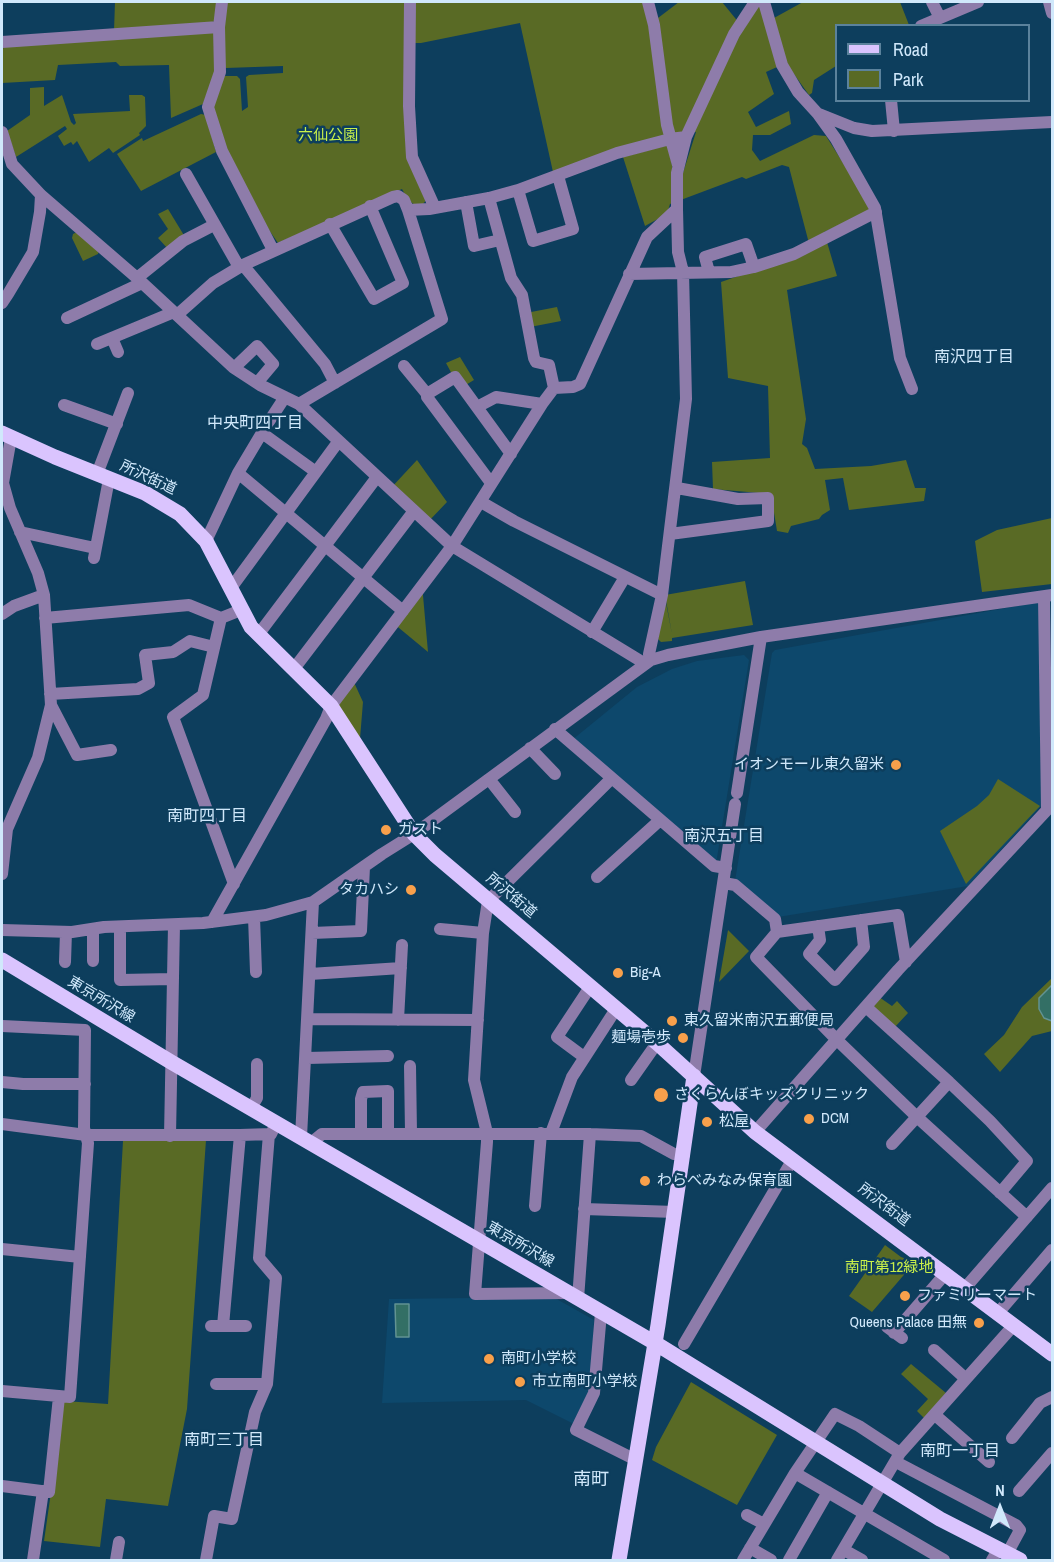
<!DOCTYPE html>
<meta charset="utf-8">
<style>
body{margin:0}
#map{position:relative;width:1054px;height:1562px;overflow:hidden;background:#0d3e5d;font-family:"Archivo Narrow",sans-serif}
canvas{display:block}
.frame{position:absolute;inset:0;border:3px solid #d0e8fb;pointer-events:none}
.legend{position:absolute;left:835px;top:24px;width:195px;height:78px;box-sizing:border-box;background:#0d3e5d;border:2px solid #5b829c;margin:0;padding:8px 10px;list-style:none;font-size:18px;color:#d0e8fb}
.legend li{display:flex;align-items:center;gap:12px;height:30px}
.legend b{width:30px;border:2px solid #5b829c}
.north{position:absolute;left:970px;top:1478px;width:60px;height:60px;-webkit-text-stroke:4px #0d3e5d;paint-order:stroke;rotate:0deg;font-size:16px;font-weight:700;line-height:24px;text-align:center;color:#d0e8fb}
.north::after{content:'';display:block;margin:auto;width:21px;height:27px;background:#d0e8fb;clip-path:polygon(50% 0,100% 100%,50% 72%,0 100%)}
</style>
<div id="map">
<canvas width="1054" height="1562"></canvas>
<div class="frame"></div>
<ul class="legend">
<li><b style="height:8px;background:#dac4fe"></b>Road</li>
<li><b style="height:16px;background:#596a25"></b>Park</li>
</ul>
<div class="north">N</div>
</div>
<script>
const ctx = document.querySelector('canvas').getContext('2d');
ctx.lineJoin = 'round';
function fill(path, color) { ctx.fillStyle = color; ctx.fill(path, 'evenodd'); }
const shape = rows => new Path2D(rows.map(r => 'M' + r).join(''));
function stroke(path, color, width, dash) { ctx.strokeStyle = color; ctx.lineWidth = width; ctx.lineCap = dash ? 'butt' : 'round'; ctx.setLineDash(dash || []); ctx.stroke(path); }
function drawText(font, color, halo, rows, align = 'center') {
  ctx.font = font + ' "Archivo Narrow","Noto Sans JP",sans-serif'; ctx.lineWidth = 5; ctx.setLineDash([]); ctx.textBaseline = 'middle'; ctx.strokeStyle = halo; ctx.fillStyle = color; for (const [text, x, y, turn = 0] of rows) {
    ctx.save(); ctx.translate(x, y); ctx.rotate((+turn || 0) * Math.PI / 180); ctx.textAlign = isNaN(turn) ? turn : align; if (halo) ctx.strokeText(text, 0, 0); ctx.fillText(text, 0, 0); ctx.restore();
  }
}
fill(shape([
 [1039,602,1041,806,968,886,778,917,735,881,772,653,775,650],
 [744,655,749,660,716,864,572,740,637,687,672,669,697,661],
 [553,1297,594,1320,590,1397,576,1425,526,1400,382,1403,389,1299]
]), '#0d486c');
fill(shape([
 [115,2,217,2,215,20,211,24,114,31],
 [226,2,406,2,407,135,427,199,423,204,416,206,408,200,402,189,278,243,251,204,225,151,211,107,221,80,225,76,237,76,240,79,242,111,248,107,246,77,249,75,283,73,283,66,226,68,223,65],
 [412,2,643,2,650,18,658,18,679,2,722,2,744,29,758,5,774,18,803,2,900,2,909,25,836,26,836,66,814,80,812,93,809,95,786,63,766,72,774,94,748,112,756,127,789,111,791,124,770,135,753,135,752,150,760,161,814,135,826,136,871,207,868,212,824,232,837,276,787,290,806,419,802,444,807,448,815,469,871,466,906,460,915,488,926,488,924,501,849,510,843,478,825,480,830,510,822,515,819,519,791,526,788,533,777,531,771,494,713,489,712,462,770,458,768,386,728,378,721,282,811,251,789,167,782,165,746,179,742,177,670,204,667,214,645,226,623,157,668,145,674,175,682,176,696,132,666,135,553,172,520,23,421,43,412,43],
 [213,32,216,36,216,70,203,104,171,118,169,65,120,66,116,62,58,65,55,80,2,83,2,50,5,46],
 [44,87,44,106,62,95,71,122,74,125,76,123,73,114,130,111,129,95,142,95,145,97,146,126,139,133,140,135,113,153,109,148,89,162,77,141,73,145,71,142,64,146,58,136,67,129,65,126,16,157,7,131,30,115,30,88],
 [201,114,206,115,216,152,141,191,117,154,142,138,143,141],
 [168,209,185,237,168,249,158,238,168,229,158,214],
 [77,232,99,250,98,254,83,261,72,238,73,234],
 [557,307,561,321,530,327,526,313],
 [460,357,474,380,464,386,453,376,446,363],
 [417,460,447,502,427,523,390,489],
 [1052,518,1052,584,982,592,975,541,997,530],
 [745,581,753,625,672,638,672,641,661,642,658,639,665,598,672,634,665,595],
 [422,584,428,652,393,623],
 [352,678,363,702,359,751,331,706],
 [998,779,1040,806,966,884,940,831,977,806,989,795],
 [728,930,749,951,719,982],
 [1052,978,1052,1031,1032,1036,1000,1072,984,1054,1004,1035,1022,1007],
 [879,997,892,1006,897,1001,908,1013,894,1028,870,1006],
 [206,1140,187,1409,168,1506,106,1499,100,1547,44,1541,64,1401,108,1404,123,1141],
 [885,1245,901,1257,915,1262,872,1312,849,1296],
 [911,1364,946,1393,924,1418,917,1411,928,1399,901,1374],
 [691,1382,777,1435,737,1505,652,1460,656,1447]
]), '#596a25');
const water = shape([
 [1052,985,1052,1021,1044,1018,1039,1009,1039,998,1052,985],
 [395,1304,409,1304,409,1337,396,1337,395,1304]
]);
fill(water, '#336f65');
stroke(water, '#629392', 1.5);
stroke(shape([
 [222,2,219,27,220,72,208,107,222,151,273,250],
 [410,2,409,106,412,157,435,208],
 [648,2,654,25,667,125,678,165],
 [764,2,782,65,798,92,818,114,836,139,875,208,900,358,912,389],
 [932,2,940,18],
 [1049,2,1052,13],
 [921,26,978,2],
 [2,42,219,27],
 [891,100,894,131],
 [819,114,854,128,872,131,1052,122],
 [2,132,12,164,41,195,137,278,234,368,260,385,299,404,452,546,644,663],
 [186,174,239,267],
 [518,190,533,241,573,229,558,176],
 [489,198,511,278,522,295,534,358,536,362,549,365,554,388],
 [466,202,474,246,500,240],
 [330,224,374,299,403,283,370,206],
 [243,265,325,364,335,383],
 [709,272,705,257,746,244,754,267],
 [629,274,731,272,754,267,794,254,876,212],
 [137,278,183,241,214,225],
 [2,303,8,294,33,252,40,212,41,195],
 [177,315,213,283,243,265,393,197,398,196,404,200,408,210,429,209,489,198,518,190,617,153,670,139,686,137],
 [67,318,142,283],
 [112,338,118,352],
 [97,344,174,312],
 [404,366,427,394,427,397,491,483],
 [234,368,257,346,273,364,257,383],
 [427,394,455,377,511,454],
 [299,404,442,319,408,210],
 [64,405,117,424],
 [477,407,496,397,542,404],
 [262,433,316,472],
 [238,473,403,611],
 [97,474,128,393],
 [481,502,514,521,662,595],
 [20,532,95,548],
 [670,534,768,521,768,498,738,499,677,488],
 [206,541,238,473,266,426,285,397],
 [94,558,109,479],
 [231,588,338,442],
 [2,614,14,606,44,595],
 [45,618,189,605,221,618],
 [592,632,625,577],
 [258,635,377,477],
 [651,660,649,654,662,595,686,399,683,272,678,252,677,209,677,173,686,137,734,34,755,2],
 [293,670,414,511],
 [50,694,138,689,149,683,145,655,173,652,190,641,214,647],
 [51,705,77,755,111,750],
 [555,729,714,866,726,868],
 [530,748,555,774],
 [489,779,515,812],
 [737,793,761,637],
 [2,874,7,829,38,758,51,705,44,595,38,573,10,508,3,483,11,438],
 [597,877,659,821],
 [724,883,735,885,775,919,777,932],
 [234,884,173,717,203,695,221,618,241,610],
 [254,917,256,972],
 [212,922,326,719,331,706,452,546,542,404,554,388,573,387,580,384,647,237,677,209],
 [818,926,820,940,809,954,835,980,864,947,861,920],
 [120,927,120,980,173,979],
 [440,929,483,933],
 [2,930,72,932,104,927,203,923,266,915,313,902,382,854,414,834,651,660,668,655,761,637,1052,595],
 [312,933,361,931,364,867],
 [93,961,93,929],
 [65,962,66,932],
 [906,962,898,915,777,932,756,957,837,1040,917,1117,1027,1217],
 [310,974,401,968],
 [866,1007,949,1082,990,1121,1027,1161,1000,1193],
 [308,1019,478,1020],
 [398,1020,402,945],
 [2,1026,85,1030,84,1128,88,1143,70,1397,2,1391],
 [584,1057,557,1037,590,987],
 [307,1058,388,1056],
 [410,1066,411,1133],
 [694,1076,735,804],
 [631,1080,657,1043],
 [2,1082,23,1084,85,1084],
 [251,1108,257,1098,257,1064],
 [2,1124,86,1135,240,1135,271,1134,273,1130],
 [755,1132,898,970,1047,810,1044,597],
 [361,1133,361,1099,363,1092,388,1091,388,1134],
 [551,1133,572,1077,616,1009],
 [170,1136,174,925],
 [301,1137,313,902],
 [311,1143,322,1134,590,1134,641,1136,674,1154,684,1155],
 [892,1144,949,1082],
 [535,1206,541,1133],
 [584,1209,675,1212],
 [2,1249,80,1257],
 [965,1288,1052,1188],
 [568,1293,475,1294,487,1142,487,1133,474,1080,483,933,488,901,611,779],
 [578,1299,590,1134],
 [601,1313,594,1393,576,1430,636,1460],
 [998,1313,1052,1250],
 [211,1326,246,1326],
 [223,1326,240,1135],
 [887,1327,902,1338],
 [894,1333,946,1273],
 [684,1344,793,1159],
 [934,1350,966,1379],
 [216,1384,267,1384],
 [935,1415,989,1462],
 [1012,1438,1040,1403,1052,1397],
 [896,1462,1016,1525,1020,1530,1007,1554],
 [795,1473,944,1560],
 [2,1486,49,1492,59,1397],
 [1019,1491,1052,1453],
 [747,1515,764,1524],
 [750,1548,771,1560],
 [844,1550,862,1560],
 [33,1560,43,1491],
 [116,1560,119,1542],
 [206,1560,214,1516,232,1519,255,1412,267,1384,276,1278,259,1258,269,1134],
 [743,1560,795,1473,835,1414,859,1426,900,1453],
 [789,1560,828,1492],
 [837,1560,900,1453,1014,1325],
 [992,1560,998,1550]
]), '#8e7caa', 12);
stroke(shape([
 [2,433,55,457,145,493,180,514,206,541,251,627,331,706,414,834,435,855,657,1043,755,1132,1052,1354],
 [2,960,171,1062,655,1343,940,1519,1020,1560],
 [619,1560,658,1325,694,1076]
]), '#dac4fe', 15);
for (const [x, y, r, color] of [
 [896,765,6,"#f8a04b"],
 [386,830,6,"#f8a04b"],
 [411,890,6,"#f8a04b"],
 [618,973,6,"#f8a04b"],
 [672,1021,6,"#f8a04b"],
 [683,1038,6,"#f8a04b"],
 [661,1095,8,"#f8a04b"],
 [809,1119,6,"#f8a04b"],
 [707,1122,6,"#f8a04b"],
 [645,1181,6,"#f8a04b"],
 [905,1296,6,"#f8a04b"],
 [979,1323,6,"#f8a04b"],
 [489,1359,6,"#f8a04b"],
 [520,1382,6,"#f8a04b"]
]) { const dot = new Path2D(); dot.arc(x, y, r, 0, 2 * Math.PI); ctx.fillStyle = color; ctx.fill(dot); stroke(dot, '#0d3e5d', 2); }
drawText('15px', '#c9f04a', '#0d3e5d', [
 ["六仙公園",328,136],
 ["南町第12緑地",889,1268]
]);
drawText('15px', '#d0e8fb', '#0d3e5d', [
 ["所沢街道",148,478,25],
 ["所沢街道",511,896,40],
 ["東京所沢線",101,1000,31],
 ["所沢街道",884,1205,37],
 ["東京所沢線",520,1245,30]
]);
drawText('15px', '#d0e8fb', '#0d3e5d', [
 ["イオンモール東久留米",884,765,"right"],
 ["ガスト",398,830],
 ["タカハシ",399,890,"right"],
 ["Big-A",630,973],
 ["東久留米南沢五郵便局",684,1021],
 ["麺場壱歩",671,1038,"right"],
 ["さくらんぼキッズクリニック",674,1095],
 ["DCM",821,1119],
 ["松屋",719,1122],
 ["わらべみなみ保育園",657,1181],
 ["ファミリーマート",917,1296],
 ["Queens Palace 田無",967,1323,"right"],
 ["南町小学校",501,1359],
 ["市立南町小学校",532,1382]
], 'left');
drawText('16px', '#d0e8fb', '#0d3e5d', [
 ["南沢四丁目",974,358],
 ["中央町四丁目",255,424],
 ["南町四丁目",207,817],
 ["南沢五丁目",724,837],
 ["南町三丁目",224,1441],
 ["南町一丁目",960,1452]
]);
drawText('18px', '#d0e8fb', '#0d3e5d', [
 ["南町",591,1480]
]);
</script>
